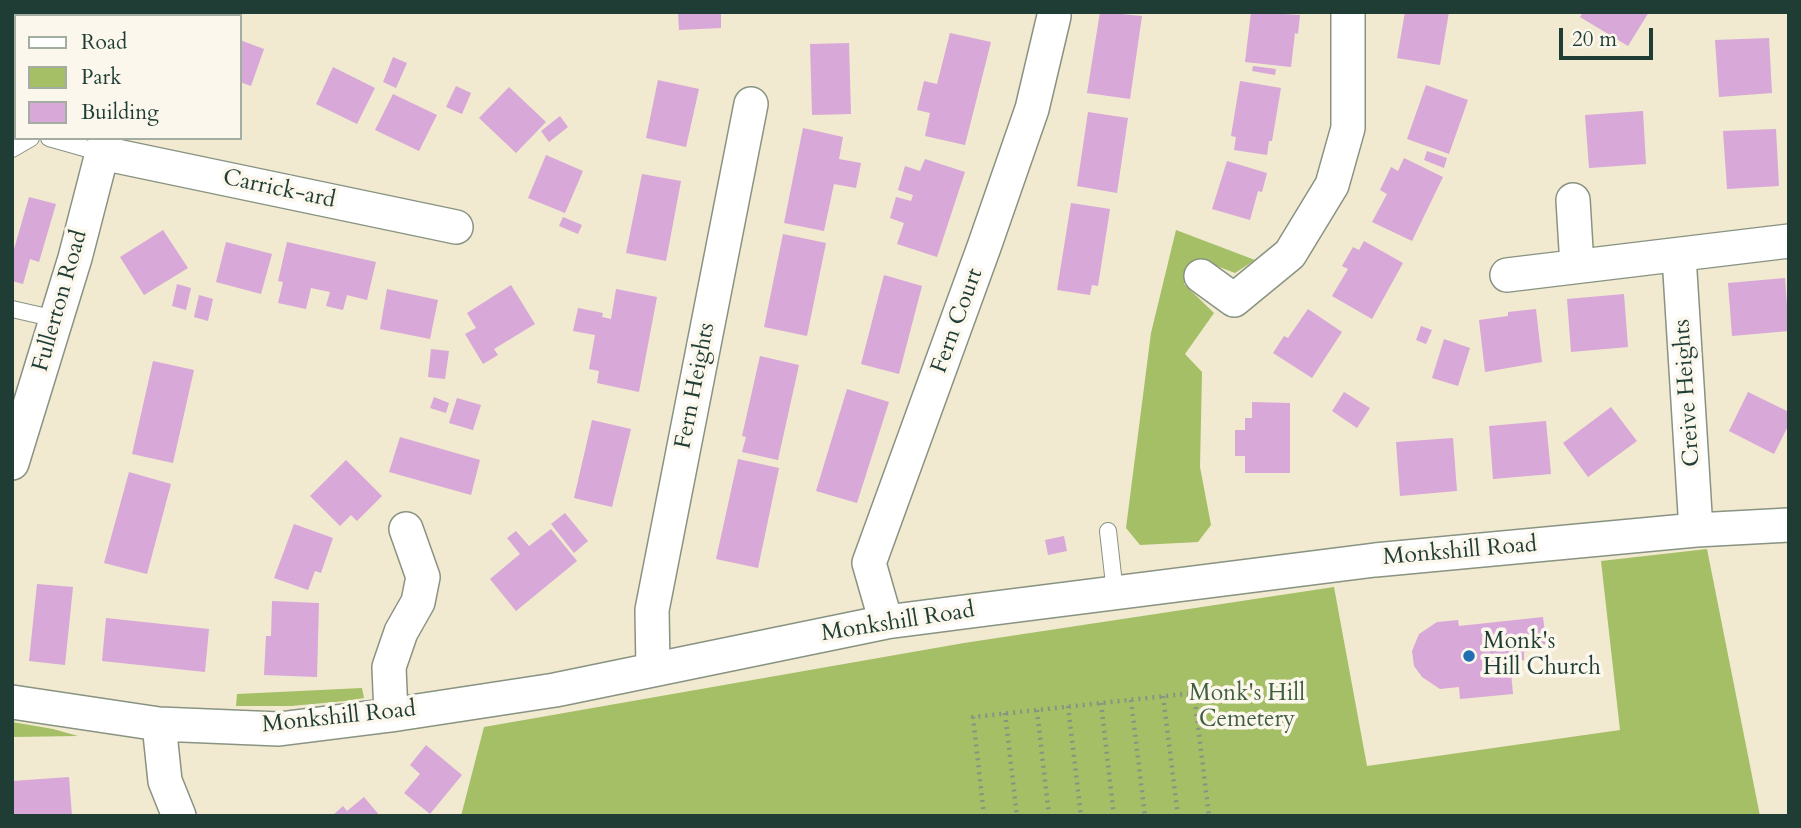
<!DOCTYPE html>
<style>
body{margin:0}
#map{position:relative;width:1801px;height:828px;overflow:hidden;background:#f1e9d0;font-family:Cardo,serif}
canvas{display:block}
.frame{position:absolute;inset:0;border:14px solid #1f3d34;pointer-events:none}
.legend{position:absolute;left:14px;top:14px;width:228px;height:126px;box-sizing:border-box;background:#fbf7ec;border:2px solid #a3ada2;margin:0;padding:9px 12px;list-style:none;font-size:21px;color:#1f3d34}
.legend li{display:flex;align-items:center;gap:14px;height:35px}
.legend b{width:35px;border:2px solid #a3ada2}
.scale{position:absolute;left:1559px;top:28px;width:94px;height:32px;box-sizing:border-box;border:4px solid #1f3d34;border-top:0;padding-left:9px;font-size:21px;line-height:24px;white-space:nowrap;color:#1f3d34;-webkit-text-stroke:5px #fbf7ec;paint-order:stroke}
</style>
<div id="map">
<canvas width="1801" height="828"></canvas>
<div class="frame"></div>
<ul class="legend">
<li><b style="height:9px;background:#fff"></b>Road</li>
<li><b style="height:19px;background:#a4bf66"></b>Park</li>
<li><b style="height:19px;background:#d7a8d8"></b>Building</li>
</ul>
<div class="scale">20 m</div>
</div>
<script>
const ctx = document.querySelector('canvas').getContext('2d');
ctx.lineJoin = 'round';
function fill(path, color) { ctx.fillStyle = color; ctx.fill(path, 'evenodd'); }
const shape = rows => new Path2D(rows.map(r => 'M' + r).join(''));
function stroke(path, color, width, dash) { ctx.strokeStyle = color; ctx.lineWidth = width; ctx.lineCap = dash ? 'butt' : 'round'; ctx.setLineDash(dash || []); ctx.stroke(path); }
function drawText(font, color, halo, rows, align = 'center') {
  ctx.font = font + ' Cardo,serif'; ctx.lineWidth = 7; ctx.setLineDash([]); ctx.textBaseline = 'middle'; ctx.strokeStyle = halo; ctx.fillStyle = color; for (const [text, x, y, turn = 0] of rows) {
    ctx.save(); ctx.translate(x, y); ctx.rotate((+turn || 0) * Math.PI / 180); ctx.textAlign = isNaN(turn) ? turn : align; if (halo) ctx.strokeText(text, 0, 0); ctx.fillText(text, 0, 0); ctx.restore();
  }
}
fill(shape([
 [1176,230,1255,260,1235,273,1201,260,1184,284,1214,313,1185,354,1202,372,1200,467,1211,525,1198,542,1140,545,1126,528,1151,333],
 [1707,549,1760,816,461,816,484,727,964,643,1334,587,1367,766,1620,730,1601,561],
 [362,688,364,698,345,701,291,706,236,706,237,694],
 [12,722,53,729,78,736,12,737]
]), '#a4bf66');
fill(shape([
 [678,12,721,12,721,28,679,30],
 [1100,12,1142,16,1130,99,1087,93],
 [1251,12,1300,15,1298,34,1295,33,1291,67,1245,62],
 [1405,12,1449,12,1440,65,1397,58],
 [1583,12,1649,12,1628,46,1580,17],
 [950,33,991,42,965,145,925,136,930,113,917,110,924,81,937,84],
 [1769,38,1772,93,1719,97,1715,40],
 [240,40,264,49,251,86,240,82],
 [849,43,851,114,812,115,810,44],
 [393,57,407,63,396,88,383,82],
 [1253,66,1276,69,1275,75,1252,71],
 [333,67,375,88,357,124,316,104],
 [658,80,699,89,686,147,646,138],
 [1240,81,1281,88,1272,141,1269,141,1267,155,1234,150,1236,137,1231,136],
 [1426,85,1468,100,1449,154,1407,139],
 [456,86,471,93,462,114,446,107],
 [509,87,546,122,516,153,479,118],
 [393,94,437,115,419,151,375,130],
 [1643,111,1646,164,1589,168,1585,115],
 [1088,112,1128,118,1117,193,1077,186],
 [560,116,568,127,549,142,541,131],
 [803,128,843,137,839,159,861,163,856,188,834,184,824,231,784,223],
 [1776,129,1779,186,1727,189,1723,131],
 [1427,151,1447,158,1444,168,1424,160],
 [546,155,583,171,565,213,528,198],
 [1404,158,1443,177,1412,241,1372,222,1387,194,1380,190,1391,167,1398,171],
 [925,159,965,172,937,257,897,244,904,223,890,218,896,197,911,201,913,195,898,190,905,166,920,171],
 [1227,161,1267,173,1262,192,1258,191,1250,220,1212,209],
 [642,174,681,181,666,261,626,253],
 [29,197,56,204,39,262,30,259,23,284,12,281,12,256],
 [1071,203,1110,209,1098,286,1092,285,1090,295,1057,290],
 [563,217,582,225,578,234,559,226],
 [163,230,188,268,144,295,120,257],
 [783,234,826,243,807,336,764,327],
 [1364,241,1403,263,1372,319,1332,296,1348,269,1342,266,1353,247,1359,250],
 [226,242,272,254,261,294,216,282],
 [287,242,376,262,367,300,347,295,343,310,326,306,330,292,311,288,306,309,278,303,283,282,278,281],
 [884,275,922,286,899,374,861,364],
 [1785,278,1789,331,1732,336,1728,283],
 [177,284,191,288,186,310,172,306],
 [511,285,535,324,494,349,498,355,483,364,465,334,476,328,467,313],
 [387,289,438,300,430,339,380,329],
 [616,289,657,297,639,392,597,383,599,371,589,369,595,335,573,331,578,308,603,313,602,317,611,319],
 [1624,294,1628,347,1571,352,1567,299],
 [199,295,213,299,208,321,194,317],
 [1308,309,1342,332,1312,378,1273,353,1284,336,1288,338],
 [1536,309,1542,362,1485,372,1479,320,1508,316,1508,312],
 [1421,326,1432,330,1426,344,1416,340],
 [1444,339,1470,348,1458,386,1432,378],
 [431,349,449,351,445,379,428,377],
 [760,356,799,365,778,460,742,452,746,437,742,436],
 [153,361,194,370,173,463,132,454],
 [847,389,889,402,857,503,816,491],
 [1344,392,1370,408,1357,428,1332,411],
 [1748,392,1789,412,1789,424,1774,454,1729,431],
 [434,397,449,403,446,413,430,408],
 [457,398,481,405,473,430,449,423],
 [1252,402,1290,403,1290,473,1245,473,1245,456,1235,456,1235,430,1245,430,1245,418,1252,418],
 [1611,407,1637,441,1588,477,1563,443],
 [592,420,631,429,612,507,574,498],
 [1546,421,1551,474,1493,479,1489,426],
 [400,437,480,460,471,495,389,472],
 [1453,438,1457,491,1400,496,1396,442],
 [738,459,779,468,758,568,716,559],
 [346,460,382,496,357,521,351,515,340,526,310,496],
 [129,472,171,484,147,574,104,563],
 [565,513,588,541,574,553,551,524],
 [294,524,333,538,321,573,315,571,308,590,274,578],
 [551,529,577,561,516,611,490,579,520,554,507,538,516,531,529,546],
 [1064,536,1067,551,1048,555,1045,540],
 [37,584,73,587,65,665,29,661],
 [272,601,319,603,317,677,264,675,266,636,271,636],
 [1543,617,1547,649,1524,652,1524,660,1510,662,1513,694,1460,699,1459,687,1440,689,1422,677,1414,666,1412,651,1419,634,1437,622,1458,620,1459,626],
 [106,618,209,629,205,672,102,661],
 [426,745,462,775,430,814,404,793,420,774,410,765],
 [69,777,72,816,12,816,12,781],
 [364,797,380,816,332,816,343,806,347,811]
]), '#d7a8d8');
const lane = shape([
 [49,138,102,153],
 [12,149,31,138],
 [12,309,56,319],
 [1108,531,1115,593]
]);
const street = shape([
 [141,16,142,12],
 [102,153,456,227],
 [1573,200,1577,266],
 [1679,256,1696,530],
 [1507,275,1789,241],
 [1201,276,1234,300,1290,254,1332,185,1348,128,1348,12],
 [12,463,75,258,106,138],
 [886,622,869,563,984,247,1032,109,1054,16],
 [653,669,652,610,751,104],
 [12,702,159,724,279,729,391,715,555,690,886,622,987,609,1375,560,1696,530,1789,525],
 [391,715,389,667,401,632,418,602,423,577,406,529],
 [159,724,165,781,179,816]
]);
stroke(lane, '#889382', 18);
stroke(street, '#889382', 36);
stroke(shape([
 [1163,696,1178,816],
 [1131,700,1145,816],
 [1101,703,1114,816],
 [1068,706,1081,816],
 [1037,710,1049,816],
 [1005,713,1017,816],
 [984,816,973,717,1194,693,1209,816]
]), '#889382', 4.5, [2, 5]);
stroke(lane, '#fff', 16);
stroke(street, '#fff', 33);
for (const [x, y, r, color] of [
 [1469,656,7,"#1f6fb2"]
]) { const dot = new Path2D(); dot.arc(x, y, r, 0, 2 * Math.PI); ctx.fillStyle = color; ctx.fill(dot); stroke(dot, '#fbf7ec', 2.5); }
drawText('23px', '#1f3d34', '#fbf7ec', [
 ["Carrick-ard",279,190,12],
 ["Fullerton Road",61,301,-74],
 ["Fern Court",958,321,-70],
 ["Fern Heights",696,386,-79],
 ["Creive Heights",1688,393,-94],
 ["Monkshill Road",1460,552,-5],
 ["Monkshill Road",898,623,-9],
 ["Monkshill Road",339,718,-6]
]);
drawText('23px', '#1f3d34', '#fbf7ec', [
 ["Monk's",1483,643],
 ["Hill Church",1483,669]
], 'left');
drawText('23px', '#405e40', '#fbf7ec', [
 ["Monk's Hill",1247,695],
 ["Cemetery",1247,721]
]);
</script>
